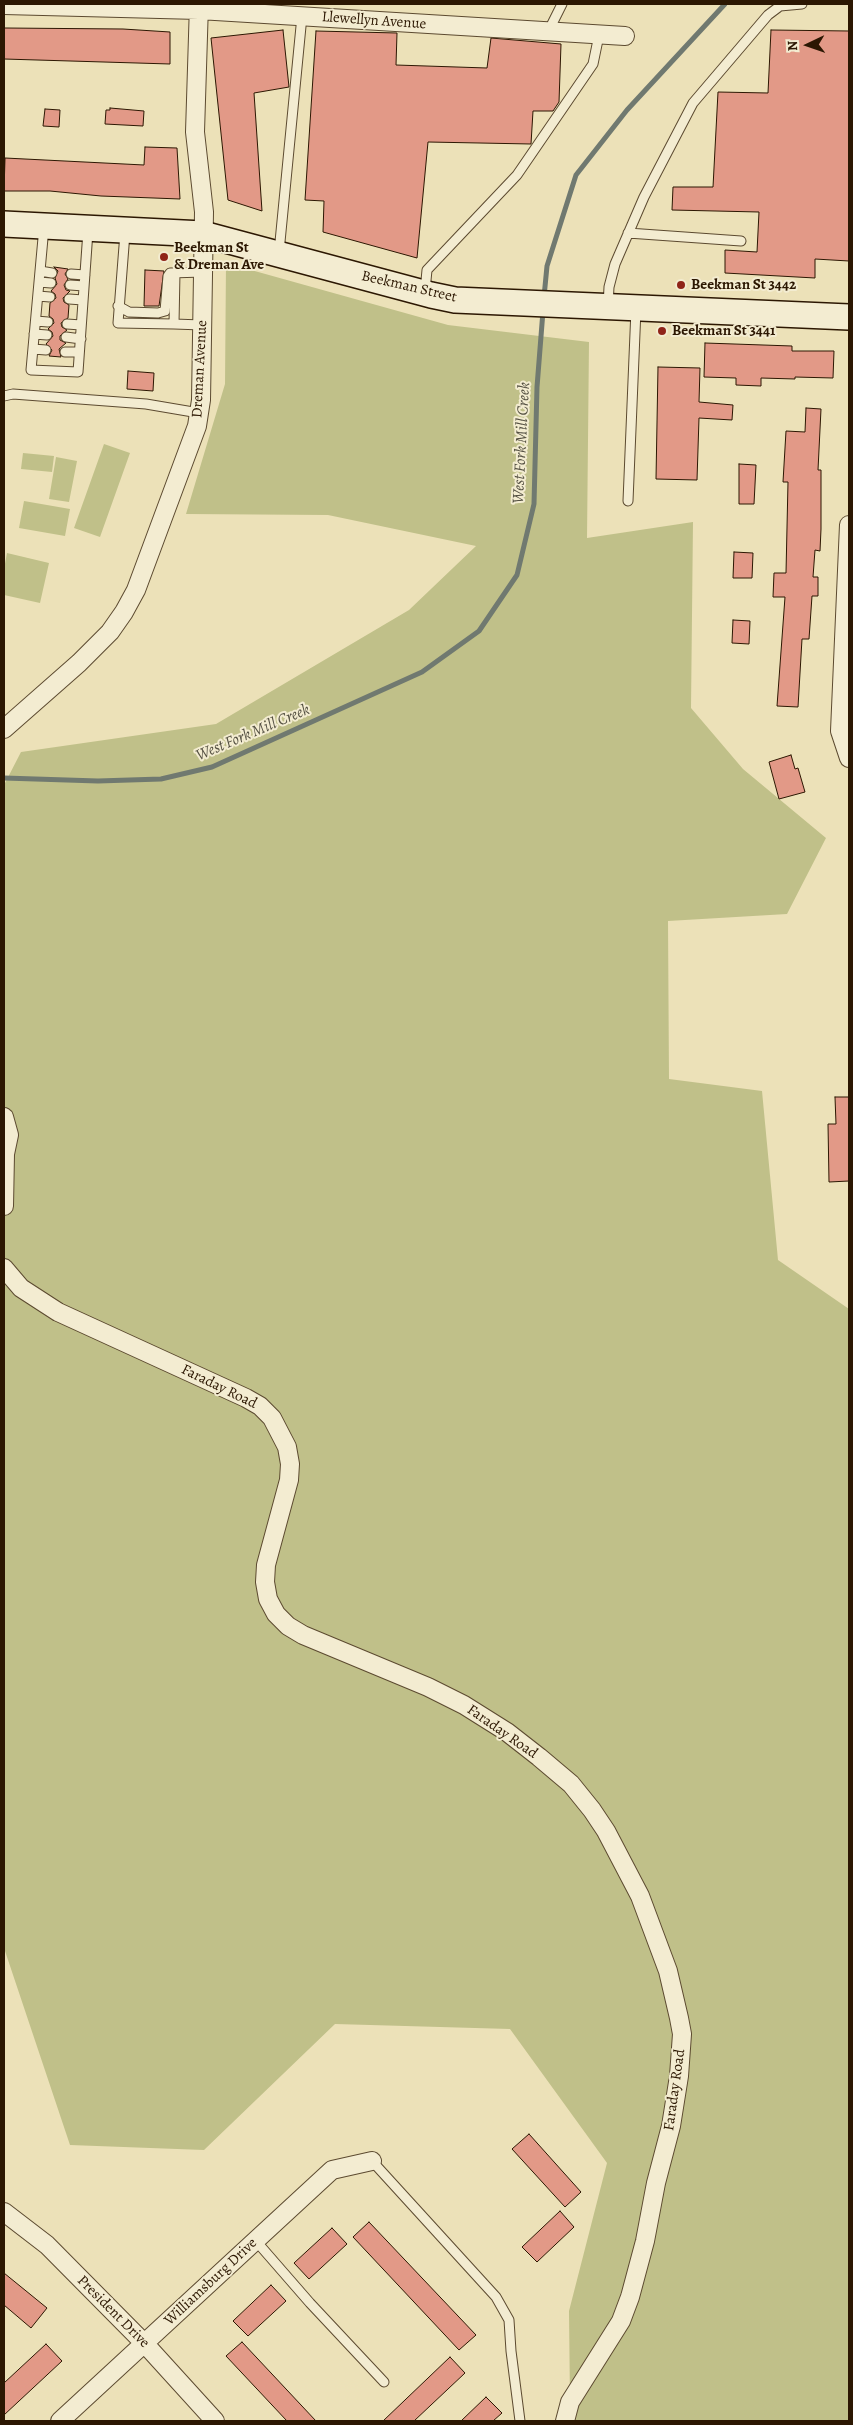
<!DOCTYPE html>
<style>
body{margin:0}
#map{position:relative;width:853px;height:2425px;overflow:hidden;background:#ece1b8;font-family:Alegreya,serif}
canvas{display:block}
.frame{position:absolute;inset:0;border:5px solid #2c1702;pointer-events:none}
.north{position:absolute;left:783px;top:20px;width:50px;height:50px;-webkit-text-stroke:4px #f3ecd1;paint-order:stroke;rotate:267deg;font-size:14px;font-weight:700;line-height:20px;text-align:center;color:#2c1702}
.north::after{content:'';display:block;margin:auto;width:18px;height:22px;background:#2c1702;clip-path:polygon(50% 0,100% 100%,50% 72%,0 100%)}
</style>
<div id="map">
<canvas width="853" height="2425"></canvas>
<div class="frame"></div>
<div class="north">N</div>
</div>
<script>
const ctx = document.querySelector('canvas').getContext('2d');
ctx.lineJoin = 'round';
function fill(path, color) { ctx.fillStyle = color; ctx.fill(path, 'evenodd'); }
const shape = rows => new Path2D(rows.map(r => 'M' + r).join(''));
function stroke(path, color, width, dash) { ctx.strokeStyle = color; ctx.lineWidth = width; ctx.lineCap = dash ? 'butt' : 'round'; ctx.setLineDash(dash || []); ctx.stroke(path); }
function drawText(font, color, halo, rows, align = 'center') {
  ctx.font = font + ' Alegreya,serif'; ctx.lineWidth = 4; ctx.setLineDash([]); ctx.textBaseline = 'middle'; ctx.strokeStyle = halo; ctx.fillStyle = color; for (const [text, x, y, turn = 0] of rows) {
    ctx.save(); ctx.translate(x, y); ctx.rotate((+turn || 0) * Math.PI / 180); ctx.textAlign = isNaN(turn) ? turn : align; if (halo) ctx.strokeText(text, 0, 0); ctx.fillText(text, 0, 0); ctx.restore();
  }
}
fill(shape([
 [226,263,448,325,589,342,587,538,693,522,691,708,743,769,826,838,787,914,668,921,669,1079,762,1091,778,1260,849,1309,849,2421,565,2421,570,2402,569,2311,607,2163,510,2029,335,2024,204,2150,70,2145,4,1948,4,785,21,752,216,724,409,610,476,546,328,515,186,514,225,384],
 [104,444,130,453,100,537,74,528],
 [23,453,54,456,52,472,21,469],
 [56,457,77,461,69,502,49,499],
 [24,501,70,509,65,536,19,528],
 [7,553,49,563,40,603,4,595,4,569]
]), '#c0c089');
stroke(shape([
 [544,297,547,266,576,175,627,110,725,4],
 [4,778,98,781,161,779,212,767,422,672,479,631,517,575,534,504,537,387,543,311]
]), '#707970', 5);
const building = shape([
 [4,28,123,29,170,32,170,64,4,59,4,28],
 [283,30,289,87,254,93,262,211,228,200,211,38,283,30],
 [771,30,849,31,849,261,815,259,815,278,725,273,725,250,757,252,759,212,672,210,673,187,713,187,718,92,768,93,771,30],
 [316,31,397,33,396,65,487,68,491,38,561,44,559,102,553,111,533,111,531,144,428,142,417,258,323,232,324,201,305,200,316,31],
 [110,108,144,111,143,126,105,124,106,110,110,110,110,108],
 [45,109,60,110,59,127,43,126,45,109],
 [145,147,177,148,180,199,101,196,50,191,4,191,5,158,144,165,145,147],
 [54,267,68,269,65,274,68,279,64,285,66,290,70,291,63,298,64,302,69,305,68,318,61,323,62,327,67,330,60,336,60,340,66,343,59,349,61,357,49,356,52,350,46,344,53,336,52,332,48,329,54,323,53,319,49,316,50,303,56,298,55,294,51,291,57,284,55,278,58,271,54,267],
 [145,270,164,271,159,306,144,306,145,270],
 [705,343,792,346,792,351,834,351,833,378,795,377,795,379,761,378,761,386,736,385,736,378,704,377,705,343],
 [658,367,700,368,699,402,733,405,732,420,699,418,697,480,656,479,658,367],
 [128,371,154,373,153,391,127,389,128,371],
 [806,408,821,409,818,470,821,470,821,529,820,551,815,550,813,577,818,577,818,596,812,596,809,639,802,639,798,707,777,706,785,597,773,597,774,573,786,573,788,482,783,482,786,431,805,432,806,408],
 [739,464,756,465,754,504,739,504,739,464],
 [734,552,753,553,752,578,733,578,734,552],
 [733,620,750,621,749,644,732,643,733,620],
 [791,755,795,769,798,768,805,792,779,799,769,762,791,755],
 [835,1097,849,1097,849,1181,829,1182,828,1124,836,1124,835,1097],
 [529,2134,581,2192,565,2207,512,2149,529,2134],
 [560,2211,574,2227,537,2262,522,2247,560,2211],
 [369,2222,476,2335,459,2350,353,2237,369,2222],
 [332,2228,347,2244,309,2279,294,2263,332,2228],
 [4,2273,47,2308,31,2328,4,2305,4,2273],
 [271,2285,286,2301,248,2336,233,2321,271,2285],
 [242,2342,316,2421,287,2421,226,2356,242,2342],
 [46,2344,62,2361,4,2415,4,2383,46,2344],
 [450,2357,465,2373,414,2421,383,2421,450,2357],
 [486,2397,502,2413,493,2421,461,2421,486,2397]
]);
fill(building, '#e29987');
stroke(building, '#2c1702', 1);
const lane = shape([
 [548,32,562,4],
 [44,227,31,370,78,372,88,231],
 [125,233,118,323,174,324,175,273],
 [628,233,741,241],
 [279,252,302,16],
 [40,271,52,273],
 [71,274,85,275],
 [39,282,51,283],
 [70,285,84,286],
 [425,291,427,270,517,175,593,64,599,35],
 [38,296,50,297],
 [69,299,83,300],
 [118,306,129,312,158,313,165,311,168,276,170,273,203,272],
 [608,306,609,287,615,264,644,197,693,103,768,15,780,6,802,4],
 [36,321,48,322],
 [67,324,81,325],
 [174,324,202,325],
 [34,334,47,335],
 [66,337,81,339],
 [33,349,46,350],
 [65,352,79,352],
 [4,396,13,394,146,404,199,413],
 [628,501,636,309],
 [372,2161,496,2297,509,2320,511,2351,520,2421],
 [256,2241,310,2303,384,2382]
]);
const street = shape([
 [4,5,199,10,625,36],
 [849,525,840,731,849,758],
 [4,729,79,663,110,632,124,612,136,590,197,426,201,400,204,212,195,132,199,4],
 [4,1117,9,1135,5,1154,4,1206],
 [4,1268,21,1288,58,1312,246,1398,260,1406,272,1418,287,1447,290,1464,289,1480,266,1565,265,1582,268,1599,276,1614,288,1626,303,1635,428,1687,464,1705,507,1732,539,1757,571,1784,592,1810,606,1831,640,1896,668,1971,679,2018,682,2034,679,2076,671,2126,656,2183,645,2241,630,2297,621,2321,570,2402,565,2421],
 [4,2212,47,2245,145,2344,215,2421],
 [60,2421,332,2170,372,2161]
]);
const secondary = shape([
 [4,224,203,234,431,295,455,300,849,317]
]);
stroke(lane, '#5c4a30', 11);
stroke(street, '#5c4a30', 20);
stroke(secondary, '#2c1702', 28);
stroke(lane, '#f3ecd1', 9);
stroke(street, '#f3ecd1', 18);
stroke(secondary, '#f3ecd1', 25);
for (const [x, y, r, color] of [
 [164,257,5,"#8f2418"],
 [681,285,5,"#8f2418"],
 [662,331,5,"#8f2418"]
]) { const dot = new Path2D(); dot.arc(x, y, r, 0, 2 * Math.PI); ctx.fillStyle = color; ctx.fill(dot); stroke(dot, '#f3ecd1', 2); }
drawText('15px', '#2c1702', '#f3ecd1', [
 ["Llewellyn Avenue",374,21,4],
 ["Beekman Street",409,287,13],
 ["Dreman Avenue",200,369,-87],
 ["Faraday Road",219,1387,26],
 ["Faraday Road",502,1732,35],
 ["Faraday Road",675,2090,-82],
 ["Williamsburg Drive",211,2282,-43],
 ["President Drive",113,2312,45]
]);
drawText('bold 15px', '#2c1702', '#f3ecd1', [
 ["Beekman St",174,248],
 ["& Dreman Ave",174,265],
 ["Beekman St 3442",691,285],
 ["Beekman St 3441",672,331]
], 'left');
drawText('italic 16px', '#545042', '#f3ecd1', [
 ["West Fork Mill Creek",522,443,-87],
 ["West Fork Mill Creek",253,733,-23]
]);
</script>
